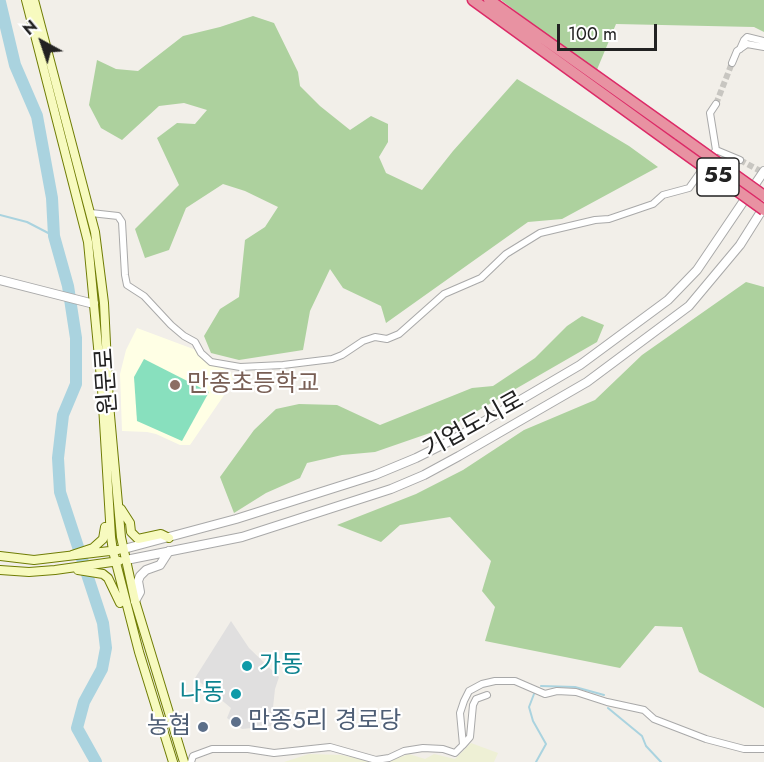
<!DOCTYPE html>
<meta charset="utf-8">
<style>
body{margin:0}
#map{position:relative;width:764px;height:762px;overflow:hidden;background:#f2efe9;font-family:Jost,sans-serif}
canvas{display:block}
.north{position:absolute;left:12px;top:12px;width:60px;height:60px;-webkit-text-stroke:4px #fff;paint-order:stroke;rotate:320deg;font-size:16px;font-weight:700;line-height:24px;text-align:center;color:#222}
.north::after{content:'';display:block;margin:auto;width:21px;height:27px;background:#222;clip-path:polygon(50% 0,100% 100%,50% 72%,0 100%)}
.scale{position:absolute;left:557px;top:24px;width:100px;height:27px;box-sizing:border-box;border:3px solid #222;border-top:0;padding-left:8px;font-size:18px;line-height:21px;white-space:nowrap;color:#222;-webkit-text-stroke:4px #fff;paint-order:stroke}
</style>
<div id="map">
<canvas width="764" height="762"></canvas>
<div class="north">N</div>
<div class="scale">100 m</div>
</div>
<script>
const ctx = document.querySelector('canvas').getContext('2d');
ctx.lineJoin = 'round';
function fill(path, color) { ctx.fillStyle = color; ctx.fill(path, 'evenodd'); }
const shape = rows => new Path2D(rows.map(r => 'M' + r).join(''));
function stroke(path, color, width, dash) { ctx.strokeStyle = color; ctx.lineWidth = width; ctx.lineCap = dash ? 'butt' : 'round'; ctx.setLineDash(dash || []); ctx.stroke(path); }
function drawText(font, color, halo, rows, align = 'center') {
  ctx.font = font + ' Jost,"Noto Sans KR",sans-serif'; ctx.lineWidth = 4.5; ctx.setLineDash([]); ctx.textBaseline = 'middle'; ctx.strokeStyle = halo; ctx.fillStyle = color; for (const [text, x, y, turn = 0] of rows) {
    ctx.save(); ctx.translate(x, y); ctx.rotate((+turn || 0) * Math.PI / 180); ctx.textAlign = isNaN(turn) ? turn : align; if (halo) ctx.strokeText(text, 0, 0); ctx.fillText(text, 0, 0); ctx.restore();
  }
}
fill(shape([
 [231,621,249,648,279,677,275,689,271,726,242,729,227,718,231,708,195,678]
]), '#e0dfdf');
fill(shape([
 [137,328,196,350,205,360,231,372,233,382,190,445,180,445,156,434,147,432,122,431,120,374,126,350]
]), '#ffffe5');
fill(shape([
 [471,743,498,753,494,762,387,762,409,754,425,759,434,754,455,759],
 [309,754,341,755,375,762,284,762]
]), '#eef0d5');
fill(shape([
 [501,0,764,0,764,32,754,27,616,24,596,72],
 [253,16,274,23,298,72,300,86,320,106,350,130,371,116,388,124,388,142,379,157,386,173,422,190,453,151,517,79,629,146,658,167,562,219,528,222,386,323,381,306,343,288,330,269,310,311,303,350,239,360,211,353,204,336,220,309,239,297,245,240,265,227,278,207,245,191,223,184,186,208,169,250,145,258,135,229,179,185,157,138,177,123,195,124,207,110,184,103,159,106,122,140,101,128,89,105,97,60,116,69,138,71,183,36,220,27],
 [746,282,764,287,764,708,699,672,682,627,655,626,620,668,485,641,495,607,482,591,491,561,450,517,400,525,381,542,337,525,416,494,463,470,524,430,595,400,642,355],
 [582,316,604,325,597,342,453,425,375,452,342,455,307,463,300,478,266,493,234,513,220,477,254,430,276,409,299,404,337,405,380,425,472,388,493,386,535,358,567,326]
]), '#add19e');
fill(shape([
 [144,359,209,392,182,441,137,421,134,377]
]), '#88e0be');
stroke(shape([
 [0,215,27,222,54,236],
 [541,686,575,687,604,695],
 [534,694,529,707,533,721,546,744,536,762],
 [608,708,642,736,646,746,661,762]
]), '#aad3df', 2);
stroke(shape([
 [0,2,15,65,37,116,52,198,54,236,68,286,76,338,76,384,63,415,58,458,60,492,103,623,106,648,102,669,84,702,77,728,96,762]
]), '#aad3df', 12);
stroke(shape([
 [716,104,732,63],
 [740,160,764,173]
]), '#c8c6c1', 6, [6, 3]);
const minor = shape([
 [740,49,744,40,747,37,764,41],
 [732,63,737,51,747,44,764,47],
 [716,104,710,113,716,150],
 [91,213,118,216,122,222,125,275,127,285,144,296,171,325,184,336,195,342,201,353,211,362,240,367,283,365,332,359,342,355,363,341,375,337,387,339,399,334,444,294,481,278,506,254,540,233,595,220,609,219,653,204,663,195,689,188,716,150,740,160],
 [463,745,470,737,473,705,476,699,487,695],
 [191,762,193,756,212,749,248,749,274,753,330,747,376,760,389,758,404,751,423,748,443,749,455,753,463,745,460,713,464,701,469,691,482,684,495,681,515,681,545,694,557,691,576,692,607,702,644,710,654,719,706,739,744,749,764,749]
]);
const tertiary = shape([
 [0,280,94,304],
 [124,549,236,519,375,475,416,458,454,439,580,365,668,300,697,270,764,171],
 [126,560,242,537,391,489,424,475,459,456,587,382,689,306,740,245,764,207],
 [135,601,140,592,138,581,140,576,146,570,160,565,169,551]
]);
const secondary = shape([
 [26,0,88,242,102,389,111,537,113,551,139,652,173,762],
 [34,0,95,232,104,303,109,404,121,537,135,601,184,762],
 [121,509,130,523,131,532,138,539,161,534,169,538],
 [72,555,93,548,103,539,105,527],
 [0,556,34,560,118,550],
 [0,570,29,572,55,570,119,561],
 [78,570,103,574,108,578,120,603]
]);
const motorway = shape([
 [473,0,672,144],
 [489,0,679,135]
]);
stroke(minor, '#a9a9a9', 8);
stroke(tertiary, '#a9a9a9', 10);
stroke(secondary, '#707d05', 10);
stroke(motorway, '#dc2a67', 13);
stroke(minor, '#fff', 6);
stroke(tertiary, '#fff', 8);
stroke(secondary, '#f7fabf', 8);
stroke(motorway, '#e892a2', 10);
const motorwayBridge = shape([
 [679,135,764,196],
 [672,144,764,210]
]);
stroke(motorwayBridge, '#dc2a67', 13, []);
stroke(motorwayBridge, '#e892a2', 10);
for (const [x, y, r, color] of [
 [175,385,6,"#8d6e63"],
 [247,666,6,"#0f9aa8"],
 [236,694,6,"#0f9aa8"],
 [236,722,6,"#5c6f8a"],
 [203,727,6,"#5c6f8a"]
]) { const dot = new Path2D(); dot.arc(x, y, r, 0, 2 * Math.PI); ctx.fillStyle = color; ctx.fill(dot); stroke(dot, '#fff', 2); }
for (const [x, y, w] of [
 [718,177,42]
]) { const box = new Path2D(); box.roundRect(x - w / 2, y - 19, w, 38, 4.5); ctx.fillStyle = '#fff'; ctx.fill(box); stroke(box, '#222', 1.5); }
drawText('bold 22px', '#222', null, [
 ["55",718,177]
]);
drawText('24px', '#222', '#fff', [
 ["원문로",108,381,-94],
 ["기업도시로",474,426,-29]
]);
drawText('24px', '#785e54', '#fff', [
 ["만종초등학교",187,385]
], 'left');
drawText('24px', '#0d838f', '#fff', [
 ["가동",259,666],
 ["나동",224,694,"right"]
], 'left');
drawText('24px', '#4e5e75', '#fff', [
 ["만종5리 경로당",248,722],
 ["농협",191,727,"right"]
], 'left');
</script>
